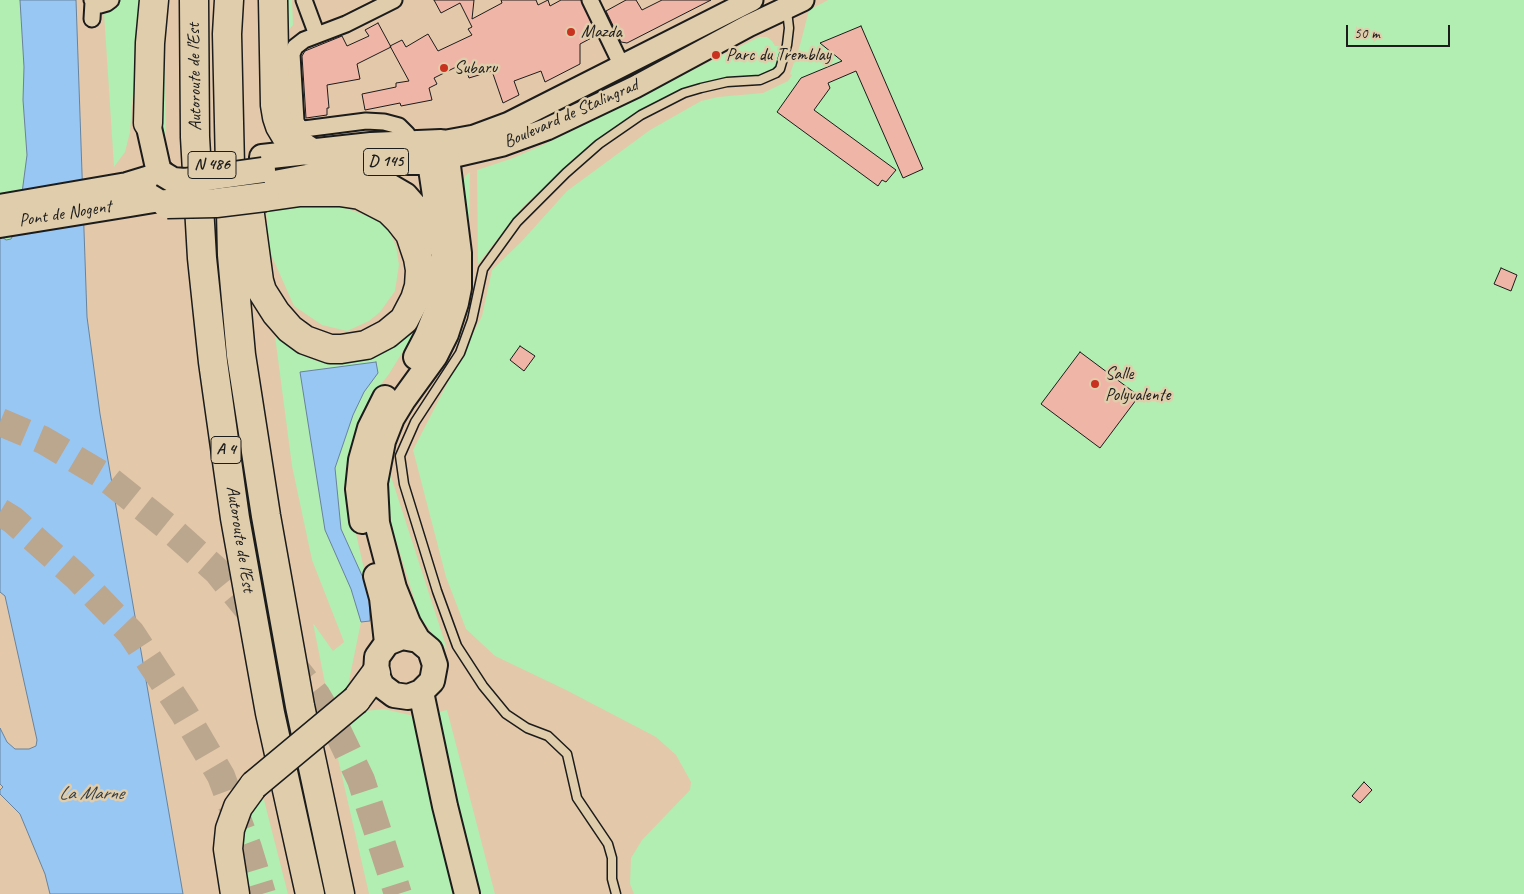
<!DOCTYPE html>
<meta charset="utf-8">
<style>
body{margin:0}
#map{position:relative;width:1524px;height:894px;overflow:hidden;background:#e3c8aa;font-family:Caveat,sans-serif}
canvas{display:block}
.scale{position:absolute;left:1346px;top:25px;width:104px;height:22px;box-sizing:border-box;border:2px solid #1c1c1c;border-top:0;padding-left:6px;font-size:15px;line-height:18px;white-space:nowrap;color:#1c1c1c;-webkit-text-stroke:4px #e0cdab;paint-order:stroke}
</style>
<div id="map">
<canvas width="1524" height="894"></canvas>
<div class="scale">50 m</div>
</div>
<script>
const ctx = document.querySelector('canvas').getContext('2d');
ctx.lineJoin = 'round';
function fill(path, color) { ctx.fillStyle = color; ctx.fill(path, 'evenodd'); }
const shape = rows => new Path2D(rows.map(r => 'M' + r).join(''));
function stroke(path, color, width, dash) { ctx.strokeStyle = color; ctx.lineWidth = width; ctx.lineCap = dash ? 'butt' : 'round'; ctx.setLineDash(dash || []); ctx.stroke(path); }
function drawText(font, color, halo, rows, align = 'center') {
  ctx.font = font + ' Caveat,sans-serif'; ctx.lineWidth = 5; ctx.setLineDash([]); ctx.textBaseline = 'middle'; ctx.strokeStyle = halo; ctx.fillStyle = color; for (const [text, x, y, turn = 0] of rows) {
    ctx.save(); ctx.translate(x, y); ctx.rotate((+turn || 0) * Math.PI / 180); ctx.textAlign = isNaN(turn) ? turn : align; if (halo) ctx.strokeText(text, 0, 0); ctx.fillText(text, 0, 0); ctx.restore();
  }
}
fill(shape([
 [0,0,20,0,24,67,23,100,27,155,19,216,11,239,6,240,2,237,0,232],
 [109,0,140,0,130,132,125,152,114,167,104,13],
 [286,0,292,0,293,25,288,31],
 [828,0,1524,0,1524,894,634,894,630,884,631,858,642,840,690,790,691,782,676,755,656,737,566,690,495,656,466,629,446,577,413,450,482,316,492,270,522,241,567,191,650,130,701,101,718,97,763,93,788,81,792,75,790,74,800,45,809,10],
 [164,12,166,144,158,141],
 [759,37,767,37,772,41,775,46,781,46,780,59,774,68,766,74,758,77,719,79,688,87,652,105,622,123,600,139,565,169,523,207,478,264,477,170,513,158,543,145],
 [470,172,469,233,461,195,465,176],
 [307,207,345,208,370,217,387,227,396,246,399,265,395,291,380,312,369,321,347,331,322,325,294,306,270,252,266,210],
 [408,332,413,335,389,374,369,400,352,447,350,507,369,591,370,621,361,622,348,686,329,703,313,623,333,651,344,642,312,560,292,466,275,336,300,354,319,362,343,363,372,356],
 [387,464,447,649,435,637,420,617,394,534,386,497],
 [384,709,414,716,458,894,369,894,333,737,365,711],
 [447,710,495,894,479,894,436,713],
 [262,792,288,894,246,894,237,844,250,804]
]), '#b2edb2');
const water = shape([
 [20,0,76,0,87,317,100,414,183,894,50,894,45,874,20,814,0,794,0,790,3,787,0,784,0,728,7,742,15,749,29,749,36,746,37,740,5,596,0,592,0,232,2,237,6,240,11,239,13,235,19,216,27,155,23,100,24,67,20,0],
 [376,362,378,373,364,392,353,415,335,468,341,529,369,591,370,621,361,622,351,589,325,530,300,372,376,362]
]);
fill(water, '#99c7f4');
stroke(water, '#67839e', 1);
const building = shape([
 [434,0,474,0,472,19,502,3,501,0,536,0,538,5,548,0,550,6,561,0,581,0,597,35,580,44,580,64,545,82,541,71,514,81,519,95,503,103,492,71,469,78,464,63,434,78,437,84,429,88,432,100,401,106,400,103,365,110,362,94,396,87,396,83,409,81,390,46,402,40,406,47,428,34,438,51,472,35,468,29,472,27,460,3,441,13,434,0],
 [626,0,636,0,642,10,662,0,711,0,627,43,621,42,606,11,626,0],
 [378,23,391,47,357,64,360,79,327,85,329,108,327,108,327,115,306,118,302,56,305,51,342,36,347,46,369,36,365,30,378,23],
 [861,26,923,169,903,178,856,71,828,83,830,88,814,110,896,170,886,182,882,180,878,186,777,112,801,78,842,61,820,43,861,26],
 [1501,268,1517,275,1511,291,1494,284,1501,268],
 [520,346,535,356,524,371,510,360,520,346],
 [1080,352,1139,396,1100,448,1041,404,1080,352],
 [1364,782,1372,790,1360,803,1352,796,1364,782]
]);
fill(building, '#efb6a7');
stroke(building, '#1c1c1c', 1);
stroke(shape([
 [0,422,43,440,104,476,170,529,217,571,261,625,317,696,337,730,361,780,398,894],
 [0,512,13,520,77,577,131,633,184,713,221,776,248,848,262,894]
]), '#bba68e', 28, [28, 14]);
const service = shape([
 [616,894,612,879,612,858,608,844,577,798,567,754,548,736,527,728,506,714,483,686,457,646,437,591,404,484,400,456,415,422,460,353,472,320,483,269,517,222,566,173,599,144,641,115,684,93,701,88,727,82,760,80,776,73,780,69,787,45,789,28,787,11]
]);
const minor = shape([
 [92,0,100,5,107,3,111,0],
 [304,0,317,35],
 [394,0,346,24,304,40,295,47,292,54,296,121,299,127,304,129,366,121,384,122,399,126,407,134,410,143],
 [590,0,622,66],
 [92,19,93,2]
]);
const secondary = shape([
 [441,142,474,136,509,123,752,0],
 [447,158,503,145,547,129,635,87,748,26,803,0]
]);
const primary = shape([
 [262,157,371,145,441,142,447,158,459,253,459,288,456,303,446,334,435,356,403,400,392,418,383,441,375,483,377,523,394,588,408,623,418,640,430,650,435,665,432,681,421,692,408,697,394,695,382,686,376,673,377,657,387,643,402,637,418,640],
 [340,174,365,176,381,181,405,195,420,212,431,233,434,243],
 [264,185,328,173,343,164,372,162,430,162,445,158],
 [0,207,127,185,163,174,158,168,148,123],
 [0,225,130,204,154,200,166,194],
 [416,357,427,336,437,311,439,296,441,269,444,256,430,162,430,143],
 [362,521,358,489,361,460,370,428,385,398],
 [376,576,382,598,387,643],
 [421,692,445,806,467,894]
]);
const motorway = shape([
 [194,0,195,137,202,258,213,362,235,518,270,713,310,894],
 [229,0,227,34,232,255,241,355,266,516,300,706,340,894],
 [273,0,275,105,277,117,280,126,286,136,309,151],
 [148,123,150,43,154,0],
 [246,185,259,281,262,291,276,313,290,329,305,340,330,349,341,349,366,345,387,334,404,320,415,299,419,286,420,270,418,258,410,234,399,220,389,210,360,195,340,192,300,192,265,197],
 [356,700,376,673],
 [235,894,228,849,230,829,238,807,254,785]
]);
stroke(service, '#1c1c1c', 11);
stroke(minor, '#1c1c1c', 19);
stroke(secondary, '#1c1c1c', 25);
stroke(primary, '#1c1c1c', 28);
stroke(motorway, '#1c1c1c', 31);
stroke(service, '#e0cdab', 8);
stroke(minor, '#e0cdab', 15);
stroke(secondary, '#e0cdab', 21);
stroke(primary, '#e0cdab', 24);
stroke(motorway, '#e0cdab', 28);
const primaryBridge = shape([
 [163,174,173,180,185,181,263,170]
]);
const motorwayBridge = shape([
 [167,204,216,203,265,197],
 [254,785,356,700]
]);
stroke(primaryBridge, '#1c1c1c', 28, []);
stroke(motorwayBridge, '#1c1c1c', 31, []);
stroke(primaryBridge, '#e0cdab', 24);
stroke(motorwayBridge, '#e0cdab', 28);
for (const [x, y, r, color] of [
 [571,32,5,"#c8321e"],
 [716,55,5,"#c8321e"],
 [444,68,5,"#c8321e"],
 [1095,384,5,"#c8321e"]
]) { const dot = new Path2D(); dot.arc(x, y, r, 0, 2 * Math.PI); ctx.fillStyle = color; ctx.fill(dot); stroke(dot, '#e0cdab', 2); }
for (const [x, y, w] of [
 [386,162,45],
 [212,165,48],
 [226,450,30]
]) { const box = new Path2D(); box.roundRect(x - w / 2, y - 13.5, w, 27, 4); ctx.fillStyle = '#e0cdab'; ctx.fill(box); stroke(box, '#1c1c1c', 1); }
drawText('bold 16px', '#1c1c1c', null, [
 ["D 145",386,162],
 ["N 486",212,165],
 ["A 4",226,450]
]);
drawText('18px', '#1c1c1c', '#e0cdab', [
 ["Mazda",581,32],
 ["Parc du Tremblay",726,55],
 ["Subaru",454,68],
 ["Salle",1105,374],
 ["Polyvalente",1105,395]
], 'left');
drawText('18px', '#1c1c1c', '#e0cdab', [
 ["Autoroute de l’Est",195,77,-91],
 ["Boulevard de Stalingrad",571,114,-24],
 ["Pont de Nogent",65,214,-9],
 ["Autoroute de l’Est",240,539,81]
]);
drawText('italic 19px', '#353e47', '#e0cdab', [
 ["La Marne",91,794]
]);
</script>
